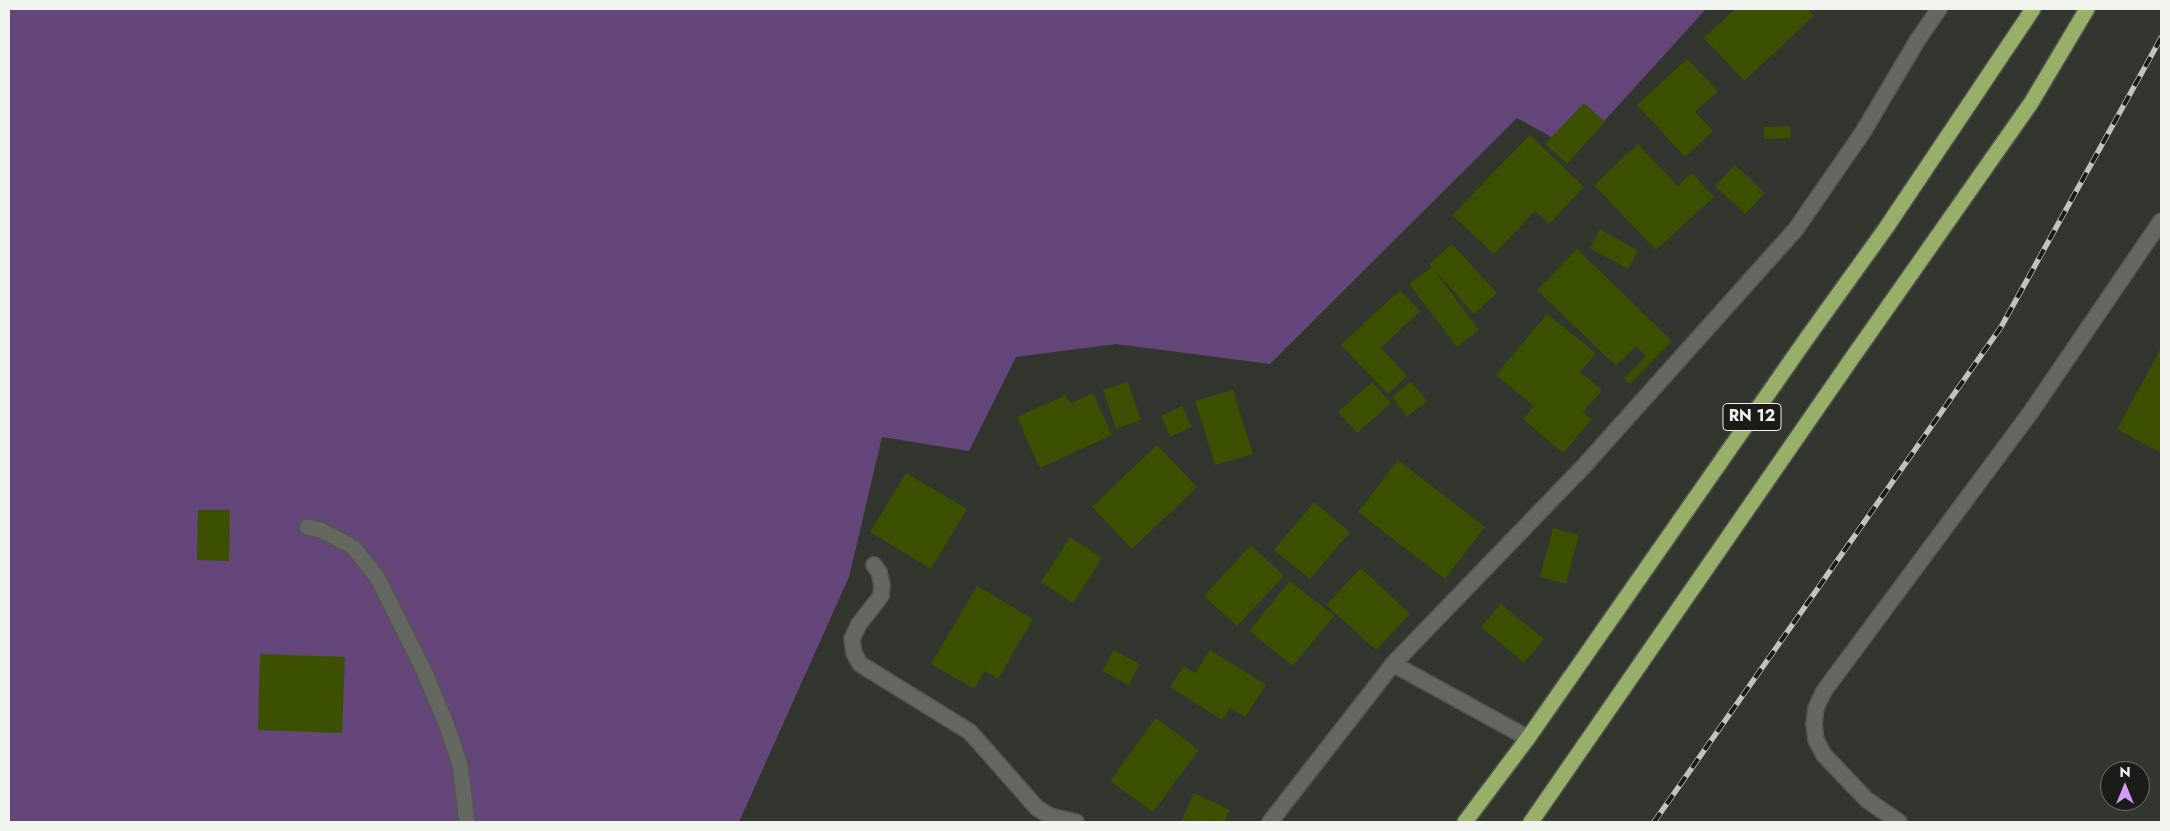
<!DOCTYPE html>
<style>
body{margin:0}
#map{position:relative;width:2170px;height:831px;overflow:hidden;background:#33352f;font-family:Jost,sans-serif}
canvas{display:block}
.frame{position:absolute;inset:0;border:10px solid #f1f3ef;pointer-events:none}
.north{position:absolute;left:2100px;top:761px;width:50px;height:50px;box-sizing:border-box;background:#1b1c1a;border:1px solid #71726f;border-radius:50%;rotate:0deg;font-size:14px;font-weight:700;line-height:20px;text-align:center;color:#f1f3ef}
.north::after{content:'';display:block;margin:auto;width:18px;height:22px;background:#d39cfc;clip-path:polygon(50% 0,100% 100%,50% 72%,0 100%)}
</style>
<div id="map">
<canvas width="2170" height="831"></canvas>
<div class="frame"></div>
<div class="north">N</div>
</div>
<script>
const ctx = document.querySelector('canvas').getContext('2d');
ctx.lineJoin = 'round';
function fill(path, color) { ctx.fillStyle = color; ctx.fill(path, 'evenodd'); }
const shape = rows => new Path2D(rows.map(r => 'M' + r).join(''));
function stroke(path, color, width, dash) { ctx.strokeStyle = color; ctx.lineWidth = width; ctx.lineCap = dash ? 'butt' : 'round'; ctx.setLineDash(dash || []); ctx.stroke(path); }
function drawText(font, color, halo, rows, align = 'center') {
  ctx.font = font + ' Jost,sans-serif'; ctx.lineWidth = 5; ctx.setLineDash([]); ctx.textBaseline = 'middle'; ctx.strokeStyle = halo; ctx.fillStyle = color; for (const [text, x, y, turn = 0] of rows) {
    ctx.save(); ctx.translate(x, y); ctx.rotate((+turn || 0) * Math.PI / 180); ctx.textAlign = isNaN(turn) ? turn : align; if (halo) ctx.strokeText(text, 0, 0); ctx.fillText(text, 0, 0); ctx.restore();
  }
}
fill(shape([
 [9,9,1706,9,1577,151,1517,118,1270,364,1116,344,1016,357,969,451,882,437,849,577,739,822,9,822]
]), '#64467a');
fill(shape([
 [1735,9,1808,9,1814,16,1744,81,1704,38],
 [1687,59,1718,91,1695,112,1713,131,1685,157,1637,105],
 [1584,103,1605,122,1567,164,1545,144],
 [1790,126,1791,138,1764,139,1764,127],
 [1530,135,1584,187,1549,224,1535,211,1494,254,1452,215],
 [1638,144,1678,186,1692,173,1714,197,1656,250,1594,185],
 [1735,165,1765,193,1745,214,1715,186],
 [1600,229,1638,251,1628,269,1590,248],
 [1452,244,1497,293,1474,314,1429,264],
 [1577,249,1672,341,1630,384,1624,378,1646,356,1636,346,1616,366,1537,290],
 [1432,267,1479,330,1457,347,1409,284],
 [1400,290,1420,311,1381,348,1407,376,1388,394,1341,345],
 [1547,314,1596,353,1580,372,1602,390,1583,412,1592,419,1563,453,1523,419,1534,406,1496,375],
 [2161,348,2161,453,2117,429],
 [1128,382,1141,420,1116,429,1103,390],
 [1372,382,1391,403,1357,433,1338,412],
 [1411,382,1427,401,1407,417,1392,397],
 [1233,390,1253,454,1215,465,1195,401],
 [1093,393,1112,435,1040,468,1017,417,1066,395,1070,404],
 [1182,406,1192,427,1170,437,1161,416],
 [1157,445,1197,487,1132,549,1092,507],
 [1398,460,1485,527,1445,579,1358,512],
 [906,473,967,509,931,569,870,532],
 [1314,502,1350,532,1310,579,1274,550],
 [198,510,230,510,229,561,197,560],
 [1553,528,1579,535,1566,584,1540,577],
 [1070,537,1102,558,1073,603,1041,582],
 [1251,545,1284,576,1237,626,1204,596],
 [1361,568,1410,614,1376,650,1326,605],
 [1290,581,1334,616,1293,666,1249,631],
 [977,586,1033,619,998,679,985,671,974,689,931,664],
 [1501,604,1544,639,1524,663,1481,627],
 [1114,650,1140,664,1129,685,1102,671],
 [1210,650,1266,685,1245,717,1230,708,1222,720,1170,687,1184,666,1195,673],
 [260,654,345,657,342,733,258,730],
 [1156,718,1199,750,1153,812,1110,781],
 [1194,793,1230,810,1224,822,1181,822]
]), '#3c5002');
const minor = shape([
 [307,527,321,530,353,547,377,577,425,673,447,726,460,765,467,822],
 [874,565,879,572,882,585,881,596,859,624,852,639,854,653,860,664,970,732,1037,808,1050,816,1076,822],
 [1393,664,1528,738],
 [1270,822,1393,664,1584,466,1796,229,1863,132,1917,41,1939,9],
 [1899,822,1867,800,1824,755,1816,740,1814,724,1816,708,1824,691,2031,412,2161,221]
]);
const highway = shape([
 [1465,822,1528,738,1807,338,1886,228,2033,9],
 [1531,822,1850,361,2031,103,2087,9]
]);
stroke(minor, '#53554f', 18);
stroke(highway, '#53554f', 18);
stroke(minor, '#656861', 15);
stroke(highway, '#97af69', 15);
const rail = shape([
 [1654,822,2001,327,2161,38]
]);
stroke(rail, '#c1c3bf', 5.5);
stroke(rail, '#1b1c1a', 4, [11]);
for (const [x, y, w] of [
 [1752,417,58]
]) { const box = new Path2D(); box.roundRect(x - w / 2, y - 13.5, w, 27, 4); ctx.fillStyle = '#1b1c1a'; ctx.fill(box); stroke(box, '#f1f3ef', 1); }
drawText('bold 16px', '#f1f3ef', null, [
 ["RN 12",1752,417]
]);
</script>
